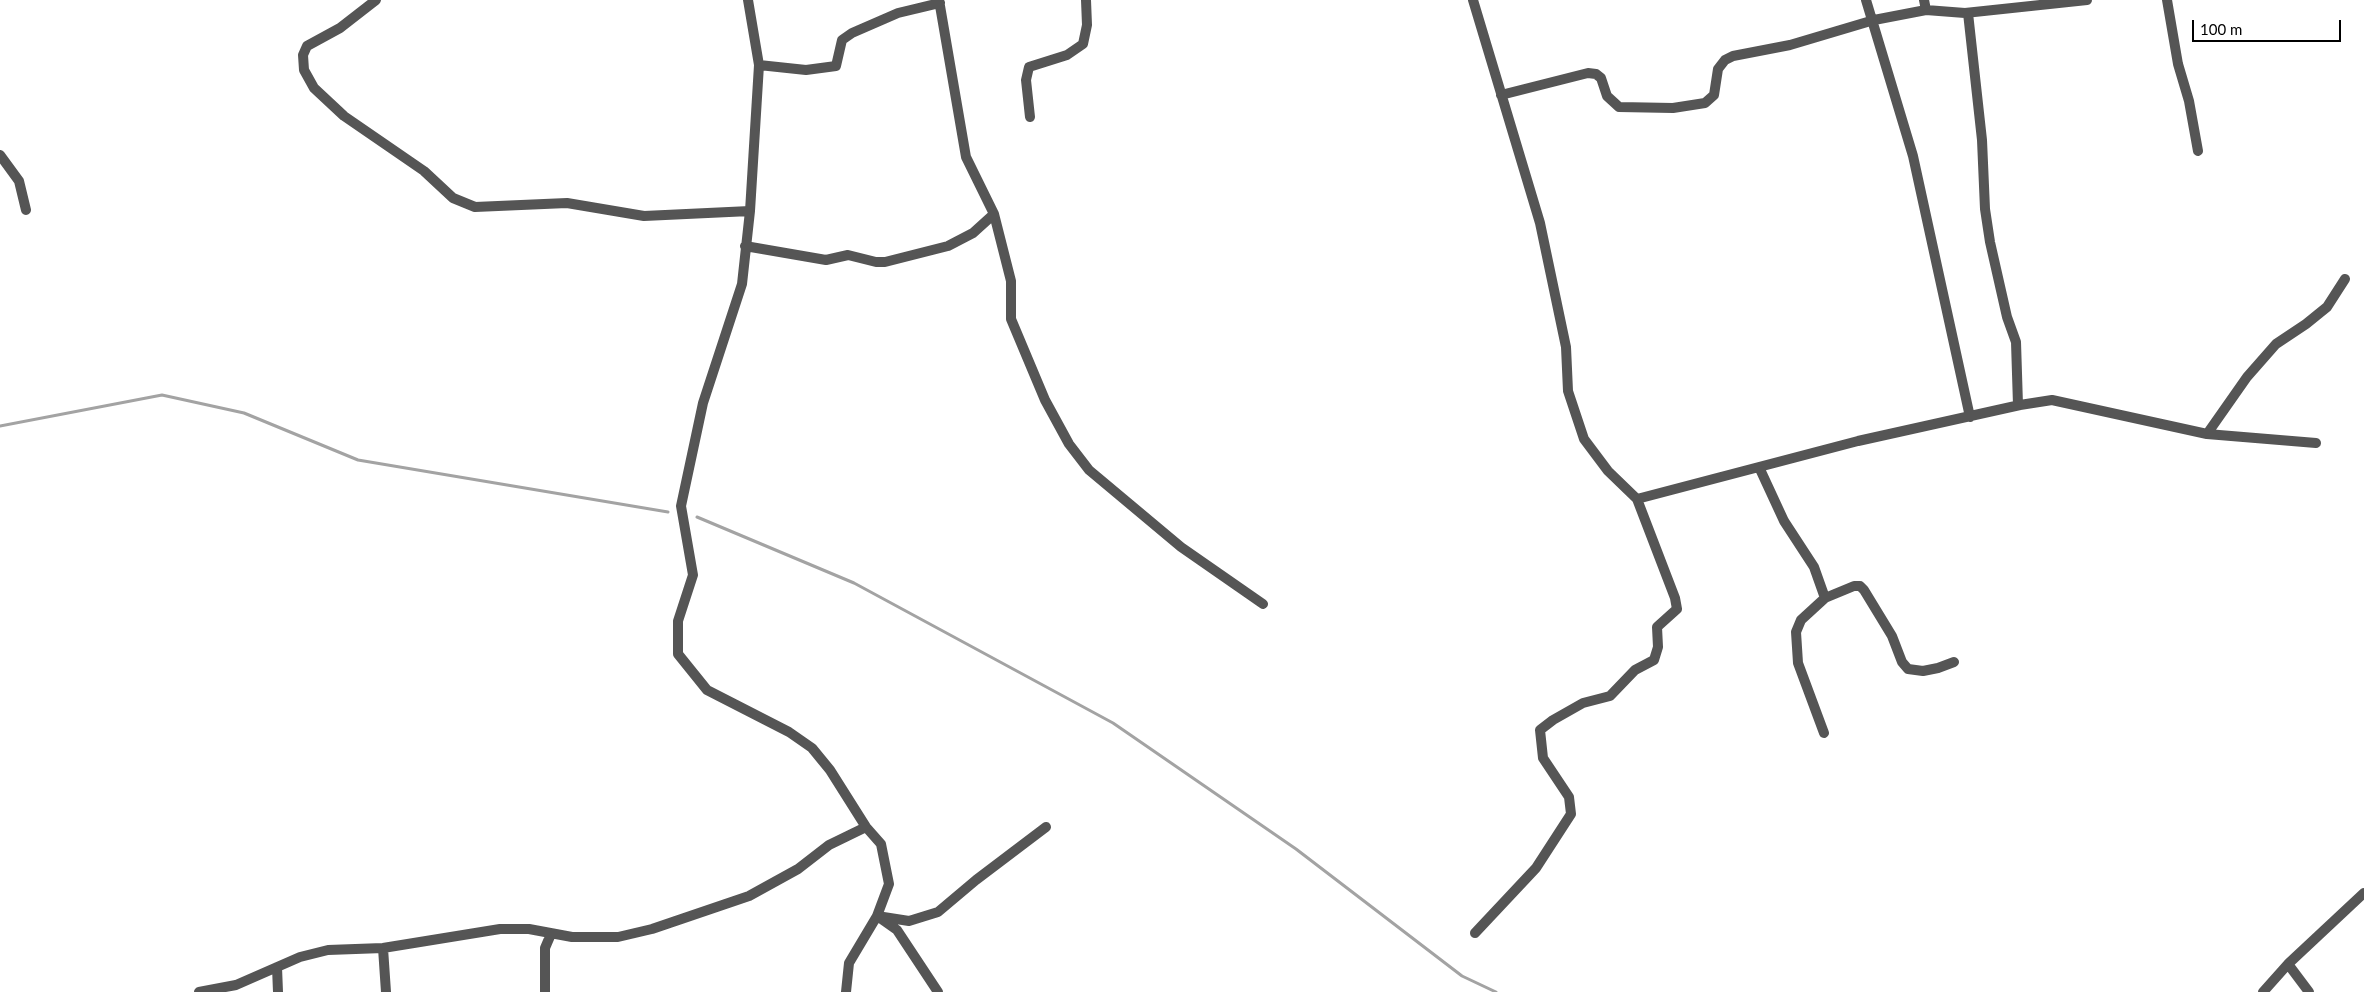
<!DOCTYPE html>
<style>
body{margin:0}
#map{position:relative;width:2364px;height:992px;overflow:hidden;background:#fff;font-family:Lato,sans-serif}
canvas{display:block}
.scale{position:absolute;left:2192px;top:20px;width:149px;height:22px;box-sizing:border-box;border:2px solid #000;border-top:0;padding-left:6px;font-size:15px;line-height:18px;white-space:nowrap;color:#000;-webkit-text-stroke:4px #fff;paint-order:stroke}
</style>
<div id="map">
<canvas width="2364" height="992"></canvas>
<div class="scale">100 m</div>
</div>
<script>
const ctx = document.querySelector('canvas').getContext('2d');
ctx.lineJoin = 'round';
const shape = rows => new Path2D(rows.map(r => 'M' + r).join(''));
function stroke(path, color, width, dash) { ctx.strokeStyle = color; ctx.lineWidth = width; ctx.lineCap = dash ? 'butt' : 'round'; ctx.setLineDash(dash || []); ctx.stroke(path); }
stroke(shape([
 [0,426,162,395,244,413,358,460,668,512],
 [697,517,854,583,1113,723,1296,849,1462,976,1496,992]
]), '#a3a3a3', 3);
stroke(shape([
 [376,0,340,28,307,46,303,55,304,70,314,88,344,116,424,171,453,198,475,207,567,203,644,216,750,211],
 [748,0,759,65,750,211,742,284,703,403,681,506,693,575,678,621,678,654,707,690,789,732,812,748,830,770,866,827,881,844,889,884,877,916,849,963,846,992],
 [939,0,966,157,994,214,1011,281,1011,319,1045,400,1069,444,1089,470,1181,547,1263,604],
 [1473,0,1540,223,1566,347,1568,391,1584,439,1608,471,1637,499,1858,441,2020,405,2052,400,2207,434,2316,443],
 [1866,0,1913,156,1970,417],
 [1924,0,1926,10,1965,13,2087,0],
 [2167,0,2178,64,2189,101,2198,151],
 [1968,13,1982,140,1985,209,1990,242,2007,317,2016,342,2018,405],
 [759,65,806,70,836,66,842,40,852,33,898,13,940,3],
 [1501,95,1588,73,1596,74,1601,78,1607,96,1619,107,1673,108,1705,103,1714,95,1718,69,1725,60,1733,56,1790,45,1874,20,1926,10],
 [1030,117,1026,80,1029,67,1067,55,1083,44,1087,25,1086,0],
 [0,155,19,181,26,210],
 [745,246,826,260,848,255,876,262,885,262,948,246,973,233,994,214],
 [2207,434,2247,377,2276,344,2306,324,2327,307,2345,279],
 [1759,467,1784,521,1814,567,1825,598,1801,620,1796,632,1798,663,1824,733],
 [1825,598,1854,586,1860,586,1864,590,1892,636,1902,662,1908,669,1923,671,1938,668,1954,662],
 [877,916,909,921,938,912,976,880,1046,827],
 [880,918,897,930,938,992],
 [1475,933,1536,868,1571,814,1569,797,1543,758,1540,730,1553,720,1583,703,1610,696,1635,670,1654,660,1658,647,1657,627,1677,609,1675,598,1637,499],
 [383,948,386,992],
 [2288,964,2309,992],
 [277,967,278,992],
 [199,992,236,985,300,957,328,950,383,948,500,929,529,929,572,937,618,937,652,929,749,896,798,869,829,845,866,827],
 [545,992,545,948,551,934],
 [2263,992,2288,964,2364,893]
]), '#555', 10);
</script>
